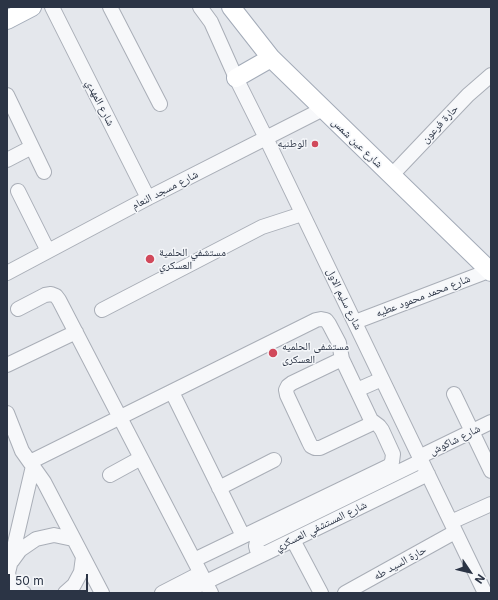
<!DOCTYPE html>
<meta charset="utf-8">
<style>
body{margin:0}
#map{position:relative;width:498px;height:600px;overflow:hidden;background:#e4e7ec;font-family:Inter,sans-serif}
canvas{display:block}
.frame{position:absolute;inset:0;border:8px solid #2b3445;pointer-events:none}
.north{position:absolute;left:450px;top:552px;width:40px;height:40px;-webkit-text-stroke:3px #f4f6f9;paint-order:stroke;rotate:125deg;font-size:11px;font-weight:700;line-height:16px;text-align:center;color:#2b3445}
.north::after{content:'';display:block;margin:auto;width:14px;height:18px;background:#2b3445;clip-path:polygon(50% 0,100% 100%,50% 72%,0 100%)}
.scale{position:absolute;left:8px;top:574px;width:80px;height:18px;box-sizing:border-box;border:2px solid #2b3445;border-top:0;padding-left:5px;font-size:12px;line-height:14px;white-space:nowrap;color:#2b3445;-webkit-text-stroke:3px #f4f6f9;paint-order:stroke}
</style>
<div id="map">
<canvas width="498" height="600"></canvas>
<div class="frame"></div>
<div class="north">N</div>
<div class="scale">50 m</div>
</div>
<script>
const ctx = document.querySelector('canvas').getContext('2d');
ctx.lineJoin = 'round';
const shape = rows => new Path2D(rows.map(r => 'M' + r).join(''));
function stroke(path, color, width, dash) { ctx.strokeStyle = color; ctx.lineWidth = width; ctx.lineCap = dash ? 'butt' : 'round'; ctx.setLineDash(dash || []); ctx.stroke(path); }
function drawText(font, color, halo, rows, align = 'center') {
  ctx.font = font + ' Inter,"Noto Naskh Arabic",sans-serif'; ctx.lineWidth = 3; ctx.setLineDash([]); ctx.textBaseline = 'middle'; ctx.strokeStyle = halo; ctx.fillStyle = color; for (const [text, x, y, turn = 0] of rows) {
    ctx.save(); ctx.translate(x, y); ctx.rotate((+turn || 0) * Math.PI / 180); ctx.textAlign = isNaN(turn) ? turn : align; if (halo) ctx.strokeText(text, 0, 0); ctx.fillText(text, 0, 0); ctx.restore();
  }
}
const minor = shape([
 [52,7,148,198],
 [110,7,160,104],
 [200,7,211,22,236,78,266,138,485,593],
 [7,95,44,172],
 [7,160,32,147],
 [391,176,468,95,491,75],
 [18,191,48,251],
 [7,273,148,198,323,109],
 [18,309,45,295,51,294,56,296,59,300,211,593],
 [102,310,262,227,302,214],
 [355,322,491,270],
 [342,359,292,383,288,386,286,390,287,395,309,442,311,446,315,448,320,448,373,423],
 [7,365,76,332],
 [357,390,382,379],
 [172,392,243,536],
 [454,394,491,471],
 [7,413,22,451,44,482,102,593],
 [419,457,491,422],
 [421,461,257,541,256,546,257,550,264,554,428,474],
 [30,462,316,320,321,319,326,320,329,324,339,343,342,359,371,420,379,426,382,430,393,454,392,462,389,466,194,560],
 [110,475,141,458],
 [219,488,274,460],
 [451,522,491,504],
 [293,540,321,593],
 [12,561,20,550,36,539,54,535,73,539],
 [24,593,16,589,10,582,8,573,33,466],
 [65,593,74,585,81,572,83,557],
 [162,593,195,576],
 [183,593,264,554],
 [345,593,455,532]
]);
const major = shape([
 [231,7,271,58,491,272],
 [7,20,32,7],
 [236,78,271,58]
]);
stroke(minor, '#a9aeb7', 16);
stroke(major, '#a3abb8', 20);
stroke(minor, '#f7f8fa', 14);
stroke(major, '#fff', 18);
for (const [x, y, r, color] of [
 [315,144,4,"#d1495b"],
 [150,259,5,"#d1495b"],
 [273,353,5,"#d1495b"]
]) { const dot = new Path2D(); dot.arc(x, y, r, 0, 2 * Math.PI); ctx.fillStyle = color; ctx.fill(dot); stroke(dot, '#f4f6f9', 1.5); }
drawText('11px', '#2b3445', '#f4f6f9', [
 ["شارع المهدي",100,103,63],
 ["حارة فرعون",440,124,-47],
 ["شارع عين شمس",357,143,44],
 ["شارع مسجد النعام",165,190,-27],
 ["شارع محمد محمود عطيه",423,296,-21],
 ["شارع سليم الاول",344,299,64],
 ["شارع شاكوش",455,440,-26],
 ["شارع المستشفي العسكري",321,526,-26],
 ["حارة السيد طه",400,563,-29]
]);
drawText('11px', '#2b3445', '#f4f6f9', [
 ["الوطنيه",307,144,"right"],
 ["مستشفي الحلمية",159,253],
 ["العسكري",159,266],
 ["مستشفى الحلميه",282,347],
 ["العسكرى",282,360]
], 'left');
</script>
